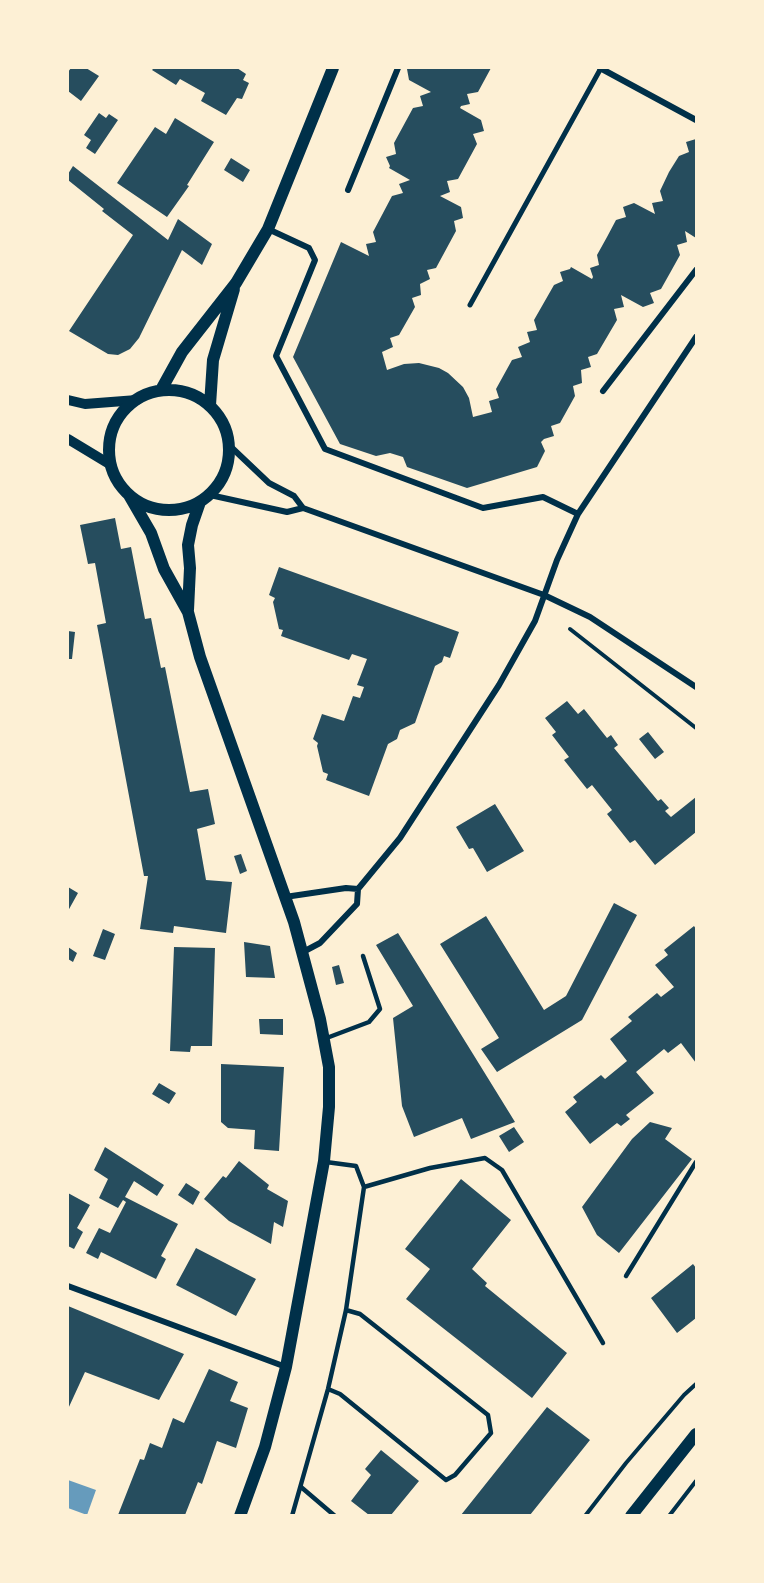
<!DOCTYPE html>
<style>
body{margin:0}
#map{position:relative;width:764px;height:1583px;overflow:hidden;background:#fdf0d5;font-family:Ubuntu,sans-serif}
canvas{display:block}
.frame{position:absolute;inset:0;border:69px solid #fdf0d5;pointer-events:none}
</style>
<div id="map">
<canvas width="764" height="1583"></canvas>
<div class="frame"></div>
</div>
<script>
const ctx = document.querySelector('canvas').getContext('2d');
ctx.lineJoin = 'round';
function fill(path, color) { ctx.fillStyle = color; ctx.fill(path, 'evenodd'); }
const shape = rows => new Path2D(rows.map(r => 'M' + r).join(''));
function stroke(path, color, width, dash) { ctx.strokeStyle = color; ctx.lineWidth = width; ctx.lineCap = dash ? 'butt' : 'round'; ctx.setLineDash(dash || []); ctx.stroke(path); }
fill(shape([
 [68,1480,96,1490,87,1515,68,1508]
]), '#669bbc');
fill(shape([
 [71,68,86,68,99,76,81,101,68,91,68,72],
 [154,68,237,68,246,74,243,80,249,83,242,99,237,98,226,115,201,101,205,93,180,79,176,85,152,70],
 [413,68,491,68,478,92,467,94,470,104,461,106,460,108,481,120,484,131,473,134,477,144,458,179,447,181,450,192,440,196,461,207,463,218,454,221,456,231,436,268,427,270,430,279,420,284,421,295,412,298,415,307,399,335,390,338,393,347,382,352,387,370,404,364,419,363,439,368,448,373,463,387,469,398,473,417,492,412,489,401,499,398,496,389,512,360,522,357,518,347,530,342,527,332,537,330,534,320,554,285,563,281,560,272,570,269,571,267,592,279,593,277,590,268,599,265,597,255,607,237,616,220,626,217,623,207,634,203,655,214,652,203,663,201,660,191,669,172,679,156,689,152,686,142,696,139,696,238,685,231,687,242,677,245,680,255,670,273,661,289,650,293,654,303,643,307,621,295,624,307,614,309,617,320,597,354,588,357,591,367,581,370,582,383,573,386,575,396,560,423,551,426,554,436,544,439,541,442,545,451,537,467,467,488,407,467,403,457,390,453,376,456,340,444,293,357,341,242,369,256,366,244,376,242,373,232,392,196,403,193,399,184,410,180,389,168,390,166,386,157,396,154,394,143,413,108,423,106,420,96,431,92,409,80,407,69],
 [99,113,106,118,109,114,118,120,95,154,86,148,91,140,84,135],
 [175,118,214,142,187,185,189,186,167,217,117,183,155,127,166,134],
 [231,158,250,170,243,182,224,170],
 [73,166,168,240,178,219,212,244,202,265,182,250,139,338,130,349,118,355,108,354,69,331,133,235,102,211,104,209,68,180,68,174],
 [115,518,121,549,131,547,145,619,151,618,161,668,165,667,190,792,208,789,215,824,197,829,206,880,232,882,226,933,174,926,173,933,140,929,148,876,144,876,97,625,106,623,95,563,88,564,80,525],
 [279,567,459,632,450,658,444,656,442,662,435,666,415,723,400,730,397,739,388,744,369,796,326,780,328,774,323,772,317,746,318,743,313,739,322,714,344,721,353,696,360,698,364,687,357,685,367,659,352,654,349,660,281,636,283,630,279,629,273,602,275,598,269,595],
 [68,631,75,632,72,659,68,659],
 [567,701,578,714,584,709,607,738,611,735,618,745,614,748,658,801,661,799,669,808,665,811,671,817,696,797,696,832,655,865,635,840,630,843,607,814,612,810,592,785,587,789,564,760,569,757,552,735,556,732,545,718],
 [648,732,664,752,655,759,639,739],
 [495,804,524,851,487,872,473,848,469,849,456,827],
 [241,854,247,871,240,874,234,856],
 [68,887,78,893,68,911],
 [614,903,637,915,582,1020,497,1072,481,1049,499,1038,440,944,486,916,544,1010,566,996],
 [694,926,696,929,696,1063,681,1043,668,1053,664,1049,636,1072,654,1093,626,1115,630,1119,621,1126,617,1123,590,1144,565,1112,577,1102,573,1097,601,1075,605,1079,627,1061,610,1039,632,1021,628,1017,657,993,661,997,674,987,655,965,668,955,664,950],
 [103,929,115,934,105,960,93,956],
 [398,933,473,1054,515,1122,471,1139,462,1118,414,1137,402,1106,393,1018,413,1006,376,945],
 [244,942,270,946,275,978,246,977],
 [68,947,77,953,73,962,68,959],
 [174,947,215,948,212,1046,191,1046,190,1052,170,1051],
 [339,965,344,983,336,985,332,967],
 [259,1019,283,1019,283,1035,260,1034],
 [221,1064,284,1067,279,1151,254,1149,255,1130,228,1128,221,1122],
 [159,1083,176,1093,169,1104,152,1094],
 [650,1122,672,1128,665,1139,692,1159,619,1253,597,1235,582,1207,632,1139],
 [514,1127,524,1142,509,1152,499,1136],
 [105,1147,164,1185,157,1196,134,1181,125,1197,178,1224,161,1256,166,1259,156,1279,101,1252,98,1259,86,1253,99,1228,110,1233,126,1202,123,1200,118,1208,99,1198,108,1179,94,1170],
 [239,1161,269,1185,267,1189,288,1201,283,1227,274,1222,271,1244,229,1221,204,1199,223,1176,226,1178],
 [461,1179,511,1220,472,1269,487,1283,485,1286,567,1353,532,1398,406,1299,430,1269,405,1249],
 [186,1183,200,1192,193,1205,178,1195],
 [68,1193,90,1205,77,1228,83,1232,74,1249,68,1246],
 [196,1248,256,1279,236,1316,176,1285],
 [693,1264,696,1268,696,1318,677,1333,651,1298],
 [68,1306,184,1354,159,1400,85,1372,68,1409],
 [209,1369,238,1382,230,1401,248,1408,236,1448,217,1441,202,1484,198,1482,185,1515,118,1515,140,1459,144,1460,150,1443,162,1448,173,1418,184,1423],
 [547,1407,590,1440,530,1515,461,1515],
 [381,1450,419,1481,391,1515,369,1515,351,1501,371,1475,365,1469]
]), '#264d5e');
stroke(shape([
 [570,629,696,728],
 [585,1516,626,1463,684,1395,696,1384],
 [669,1516,696,1481]
]), '#003049', 4);
stroke(shape([
 [324,1039,369,1022,380,1009,363,956],
 [364,1187,430,1168,485,1158,502,1170,603,1343],
 [626,1276,696,1162],
 [328,1389,340,1394,446,1480,455,1475,491,1433,488,1415,360,1314,346,1310],
 [301,1487,335,1516],
 [292,1516,328,1389,346,1310,364,1187,356,1166,326,1162]
]), '#003049', 4.5);
stroke(shape([
 [470,305,601,68]
]), '#003049', 5);
stroke(shape([
 [600,68,696,120],
 [348,190,398,68],
 [268,229,309,248,315,260,276,356,325,449,483,508,543,497,578,514],
 [603,391,696,270],
 [230,446,269,483,294,496,303,508,544,595,590,617,696,687],
 [210,495,287,512,303,508],
 [285,897,346,888,358,889],
 [303,952,320,943,357,904,358,889,400,838,499,685,535,621,557,560,578,514,696,337],
 [68,1286,286,1367]
]), '#003049', 6);
stroke(shape([
 [68,400,85,404,137,400],
 [68,439,111,465]
]), '#003049', 10);
stroke(shape([
 [161,390,182,352,236,283,268,229,333,68],
 '109 450a60 60 0 1 1 120 0a60 60 0 1 1-120 0Z',
 [210,405,213,360,234,289],
 [129,495,151,533,164,569,188,612,200,657,294,922,320,1019,329,1067,329,1107,324,1161,286,1367,265,1447,240,1516],
 [188,610,190,568,188,545,192,525,200,502],
 [631,1516,696,1434]
]), '#003049', 12);
</script>
